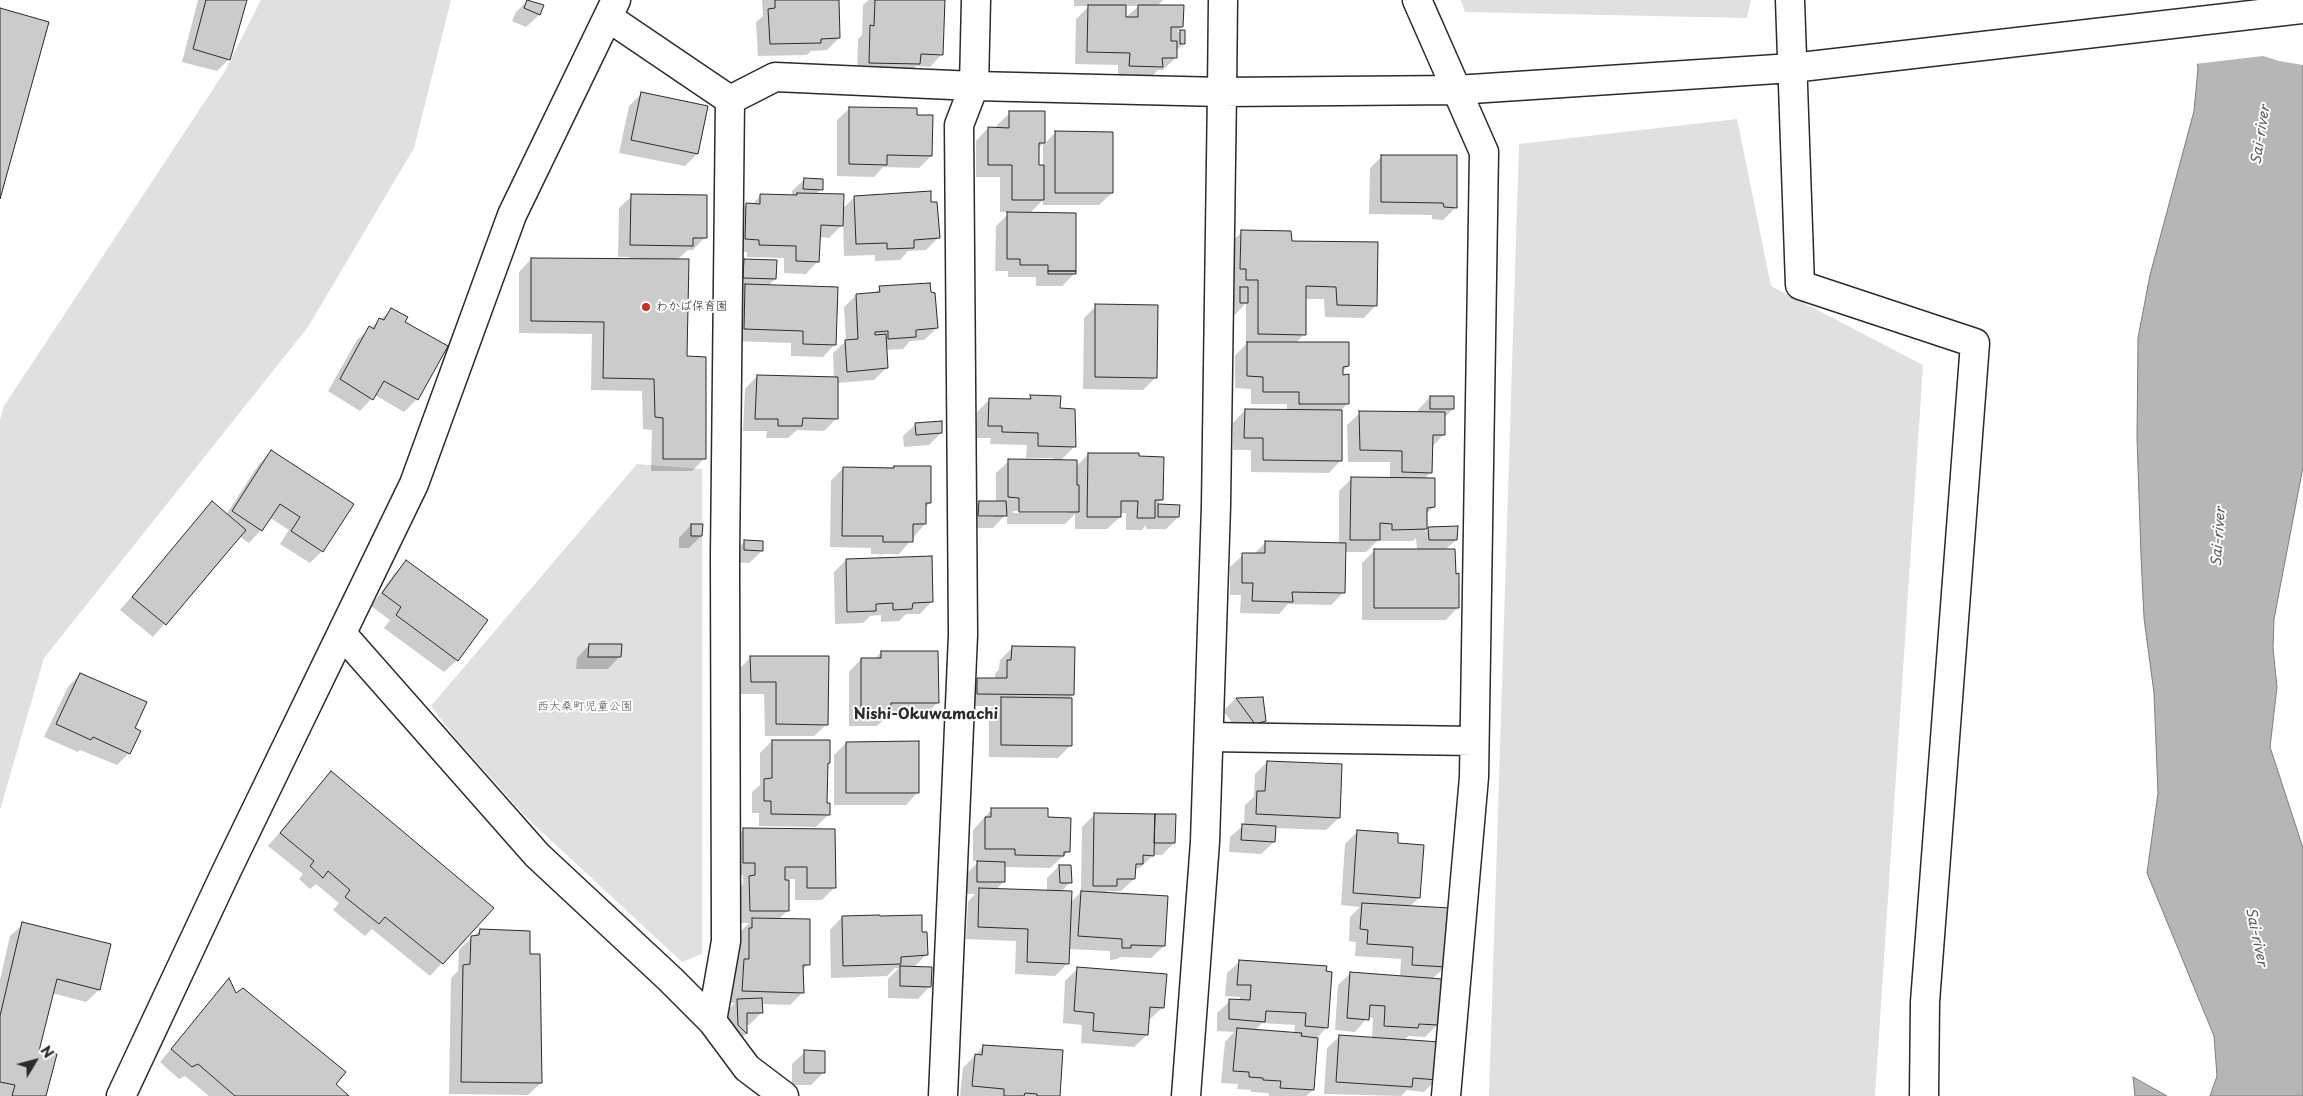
<!DOCTYPE html>
<meta charset="utf-8">
<style>
body{margin:0}
#map{position:relative;width:2303px;height:1096px;overflow:hidden;background:#fff;font-family:"Playpen Sans",sans-serif}
canvas{display:block}
.north{position:absolute;left:10px;top:1036px;width:50px;height:50px;-webkit-text-stroke:4px #fff;paint-order:stroke;rotate:53deg;font-size:14px;font-weight:700;line-height:20px;text-align:center;color:#2b2b2b}
.north::after{content:'';display:block;margin:auto;width:18px;height:22px;background:#2b2b2b;clip-path:polygon(50% 0,100% 100%,50% 72%,0 100%)}
</style>
<div id="map">
<canvas width="2303" height="1096"></canvas>
<div class="north">N</div>
</div>
<script>
const ctx = document.querySelector('canvas').getContext('2d');
ctx.lineJoin = 'round';
function fill(path, color) { ctx.fillStyle = color; ctx.fill(path, 'evenodd'); }
const shape = rows => new Path2D(rows.map(r => 'M' + r).join(''));
function stroke(path, color, width, dash) { ctx.strokeStyle = color; ctx.lineWidth = width; ctx.lineCap = dash ? 'butt' : 'round'; ctx.setLineDash(dash || []); ctx.stroke(path); }
function drawText(font, color, halo, rows, align = 'center') {
  ctx.font = font + ' "Playpen Sans","Klee One",sans-serif'; ctx.lineWidth = 4; ctx.setLineDash([]); ctx.textBaseline = 'middle'; ctx.strokeStyle = halo; ctx.fillStyle = color; for (const [text, x, y, turn = 0] of rows) {
    ctx.save(); ctx.translate(x, y); ctx.rotate((+turn || 0) * Math.PI / 180); ctx.textAlign = isNaN(turn) ? turn : align; if (halo) ctx.strokeText(text, 0, 0); ctx.fillText(text, 0, 0); ctx.restore();
  }
}
fill(shape([
 [261,0,451,0,414,148,308,327,44,658,0,810,0,420,4,406,225,71],
 [1461,0,1751,0,1747,18,1465,12],
 [1737,119,1771,286,1923,365,1875,1096,1489,1096,1519,144],
 [637,464,702,469,702,954,682,962,528,819,456,739,431,706]
]), '#e0e0e0');
const water = shape([
 [2187,0,2303,0,2303,467,2274,619,2273,648,2277,687,2270,747,2303,848,2303,1096,2210,1096,2217,1076,2214,1036,2147,873,2158,793,2154,693,2144,618,2141,555,2137,438,2138,338,2150,275,2194,111,2198,68,2187,0],
 [2133,1077,2167,1096,2135,1096,2133,1077]
]);
fill(water, '#b6b6b6');
stroke(water, '#7e7e7e', 1);
fill(shape([
 [2185,0,2303,0,2303,65,2279,61,2263,56,2195,64]
]), '#fff');
fill(shape([
 [198,0,246,0,229,59,217,71,182,62],
 [528,0,543,6,539,15,526,27,512,21,516,12],
 [762,0,838,0,839,38,827,50,811,51,807,55,758,56,756,22,763,16],
 [869,0,944,0,942,54,930,67,916,66,907,76,857,75,858,39,862,35,863,5],
 [1074,0,1163,0,1157,6,1182,26,1177,32,1184,31,1184,43,1176,51,1176,57,1163,70,1158,70,1149,79,1118,78,1118,65,1075,64,1076,19,1089,6,1074,6],
 [1125,6,1139,6,1125,18],
 [642,93,697,154,685,166,619,153,629,106],
 [850,108,916,116,931,156,919,168,883,167,874,177,837,176,837,120],
 [1010,113,1044,113,1044,144,1055,133,1112,193,1099,205,1043,205,1043,200,1029,214,1075,273,1062,286,1036,286,1036,277,1008,277,1008,271,995,271,996,226,1010,212,1000,212,1000,177,976,177,976,141,988,128,997,129,997,125],
 [1043,143,1043,167,1038,167,1038,149],
 [1382,156,1456,207,1443,220,1432,219,1432,215,1369,214,1370,168],
 [805,179,821,189,815,195,842,209,855,197,930,203,938,238,926,250,908,251,900,260,875,261,875,255,844,256,843,224,829,238,819,237,818,261,806,274,784,273,784,258,747,257,747,252,733,251,734,217,746,204,752,205,761,195,792,195,792,191],
 [632,196,705,237,693,250,688,250,677,260,686,357,704,459,692,471,651,471,652,430,643,429,642,391,591,390,592,334,519,333,519,272,531,259,629,260,629,257,618,257,619,208],
 [1242,232,1291,242,1376,305,1364,318,1325,317,1324,299,1305,299,1304,334,1296,343,1348,366,1342,372,1347,404,1341,410,1341,460,1329,473,1251,472,1251,450,1233,450,1233,423,1245,410,1287,411,1287,404,1251,404,1251,389,1235,388,1235,356,1246,344,1246,303,1235,315,1228,315,1228,300,1236,292,1234,292,1234,280,1229,281,1229,244],
 [745,260,775,279,768,286,835,344,823,357,791,356,791,343,732,341,732,273],
 [880,288,937,328,924,340,910,341,903,349,885,350,886,368,874,380,837,383,837,418,824,431,797,430,788,438,766,438,767,431,743,431,745,389,757,376,834,378,833,353,846,341,844,307,856,295,874,294],
 [1096,306,1156,377,1143,390,1083,389,1084,318],
 [391,310,404,323,446,347,417,399,404,412,375,395,360,411,328,391,357,340],
 [1031,396,1059,410,1075,446,1060,461,1076,467,1088,454,1162,499,1156,505,1178,506,1178,517,1166,529,1146,529,1146,525,1142,530,1126,530,1126,513,1120,513,1120,517,1107,529,1075,529,1075,514,1065,524,1007,524,1007,513,993,528,967,528,967,514,979,502,996,502,996,473,1009,461,1053,461,1053,458,1026,458,1027,445,990,444,991,438,976,438,977,412,989,400,1027,400],
 [1013,511,1067,511,1067,513,1013,513],
 [994,514,994,517,972,517,972,515],
 [1430,397,1453,409,1444,418,1444,434,1432,447,1431,472,1424,479,1434,507,1425,515,1425,532,1429,529,1456,540,1445,550,1458,607,1446,620,1362,620,1362,563,1375,550,1417,550,1416,538,1413,541,1380,541,1380,538,1366,552,1344,552,1343,593,1331,605,1288,604,1279,614,1240,613,1241,595,1230,595,1230,567,1243,555,1253,555,1265,543,1339,544,1339,491,1351,479,1390,479,1390,462,1348,462,1347,425,1360,413,1418,413,1418,410],
 [916,424,941,433,929,445,904,447,903,436],
 [271,452,322,551,310,563,280,544,289,530,269,517,261,530,249,543,239,536,153,637,120,610,212,503,226,515,259,464],
 [930,467,930,503,925,508,925,524,899,554,871,554,871,548,830,547,831,481,843,468],
 [691,525,701,536,689,548,679,548,679,538],
 [745,541,762,551,749,563,732,562,732,554],
 [846,560,932,601,920,614,906,614,899,621,881,622,881,615,870,616,863,623,835,624,834,572],
 [406,562,457,660,444,672,384,628,390,620,371,606,394,574],
 [589,645,620,656,608,669,576,669,577,658],
 [1012,648,1073,695,1069,699,1070,746,1058,758,989,757,989,710,993,706,965,706,965,692,978,679,995,679,995,674,999,669,1000,660],
 [881,652,937,703,925,715,889,715,877,726,849,726,849,672,861,659,875,659],
 [751,657,827,724,814,736,765,736,764,694,739,694,738,670],
 [80,674,134,729,129,753,117,765,80,750,78,752,44,737,68,687],
 [1235,699,1262,699,1265,721,1252,733,1243,736,1223,711],
 [772,741,826,765,826,804,829,814,816,827,759,826,759,813,752,813,752,792,760,785,760,753],
 [846,743,918,792,906,805,834,805,834,755],
 [1267,762,1339,818,1326,830,1275,828,1274,842,1261,854,1229,852,1230,837,1244,825,1245,805,1254,797,1255,774],
 [331,773,492,908,430,976,372,929,365,936,333,910,339,903,316,884,310,889,299,879,303,874,268,846],
 [992,809,1046,818,1069,851,1050,868,1004,867,1003,882,996,890,1047,891,1047,878,1059,866,1070,882,1061,892,1070,903,1081,892,1082,827,1095,814,1174,843,1162,855,1153,855,1140,868,1138,868,1134,871,1134,879,1121,891,1107,891,1107,893,1164,946,1151,958,1120,957,1117,959,1110,960,1110,951,1068,949,1068,963,1055,976,1015,974,1016,941,966,939,968,902,975,894,965,894,965,875,979,861,973,861,973,830],
 [743,830,834,830,834,888,822,900,795,900,795,879,787,879,787,911,778,920,808,964,802,971,803,992,790,1005,761,1004,762,1012,749,1025,746,1025,746,1034,734,1046,725,1013,735,1003,731,1003,732,973,737,968,737,942,740,938,740,932,749,923,738,923,737,890,743,884,743,875,731,875,731,842],
 [1358,831,1396,844,1419,898,1409,907,1445,967,1432,979,1437,1025,1425,1037,1408,1036,1404,1041,1437,1079,1424,1092,1407,1090,1401,1096,1324,1094,1327,1048,1340,1036,1372,1038,1373,1018,1368,1017,1355,1032,1335,1030,1338,985,1351,973,1400,977,1401,959,1355,956,1356,942,1349,941,1350,917,1360,907,1341,905,1345,844],
 [842,917,921,933,926,955,914,967,930,986,918,999,888,998,888,979,899,968,895,968,887,976,831,978,830,930],
 [23,924,109,945,99,990,86,1002,52,993,38,1052,45,1096,0,1096,0,980,10,936],
 [480,930,528,955,541,1083,528,1095,449,1094,451,978,458,971,459,950],
 [1240,961,1327,1027,1317,1038,1313,1090,1306,1096,1269,1096,1269,1093,1251,1092,1251,1090,1237,1089,1238,1084,1221,1083,1225,1042,1234,1032,1217,1031,1217,1013,1230,1001,1239,1001,1240,997,1225,996,1227,973],
 [1262,1023,1295,1025,1294,1034,1254,1031],
 [1078,968,1163,1007,1150,1019,1148,1019,1147,1035,1134,1047,1081,1043,1082,1025,1063,1023,1065,981],
 [229,980,236,995,347,1096,209,1096,185,1076,179,1079,160,1062],
 [984,1046,1059,1096,960,1096,963,1068],
 [805,1052,823,1073,811,1085,792,1085,792,1064]
]), '#0003');
const building = shape([
 [206,0,247,0,230,60,193,49,206,0],
 [527,0,544,5,540,15,524,8,527,0],
 [775,0,839,0,840,38,821,39,821,43,770,44,768,9,775,8,775,0],
 [875,0,945,0,943,55,921,54,920,64,869,63,870,25,874,26,875,0],
 [1088,5,1126,5,1126,17,1138,17,1138,5,1184,5,1183,27,1171,27,1171,41,1177,41,1177,58,1162,58,1163,67,1129,66,1130,53,1087,52,1088,5],
 [0,8,49,22,0,199,0,8],
 [1180,30,1185,30,1185,44,1180,44,1180,30],
 [641,92,708,106,698,154,631,140,641,92],
 [849,107,917,108,917,115,933,115,932,156,887,155,887,165,849,164,849,107],
 [1009,111,1045,111,1045,143,1039,143,1039,165,1044,165,1044,200,1012,200,1012,165,988,165,988,127,1009,128,1009,111],
 [1055,131,1113,132,1113,193,1055,193,1055,131],
 [1381,155,1457,155,1457,208,1444,207,1443,203,1381,202,1381,155],
 [804,178,823,179,823,190,803,189,804,178],
 [931,191,931,202,937,202,940,238,914,240,914,248,887,249,887,243,856,244,854,196,931,191],
 [797,193,844,194,843,226,821,225,819,262,796,261,796,246,759,245,759,240,745,239,746,203,760,204,760,194,797,195,797,193],
 [631,194,707,195,707,238,693,238,693,246,630,245,631,194],
 [1007,212,1076,213,1076,271,1048,271,1048,265,1020,265,1020,259,1007,259,1007,212],
 [1241,230,1291,231,1292,241,1378,242,1377,306,1337,305,1336,287,1306,286,1306,335,1258,334,1258,280,1246,280,1246,269,1240,269,1241,230],
 [531,258,689,259,687,356,706,357,706,459,663,459,663,418,655,417,654,379,603,378,604,322,531,321,531,258],
 [744,259,777,260,776,279,743,278,744,259],
 [1048,271,1076,271,1076,274,1048,274,1048,271],
 [930,283,931,292,935,293,938,328,916,330,916,337,888,339,888,331,875,332,875,335,886,334,888,368,847,372,845,340,858,339,856,294,880,292,879,286,930,283],
 [745,284,838,287,836,345,803,344,803,331,744,329,745,284],
 [1240,287,1248,287,1248,303,1240,303,1240,287],
 [1095,304,1158,305,1157,378,1095,377,1095,304],
 [391,308,408,317,405,322,448,346,418,400,384,381,373,400,340,379,369,326,374,329,379,318,384,320,391,308],
 [1247,342,1349,342,1349,366,1343,367,1343,375,1349,374,1349,404,1299,404,1299,392,1263,392,1263,377,1247,376,1247,342],
 [757,375,838,377,838,419,803,418,802,426,778,426,778,419,755,419,757,375],
 [1030,395,1061,396,1060,408,1075,409,1076,447,1038,446,1038,433,1002,432,1002,426,988,426,989,398,1031,399,1030,395],
 [1430,396,1454,396,1454,409,1430,409,1430,396],
 [1245,409,1342,410,1342,461,1263,460,1263,438,1244,438,1245,409],
 [1359,411,1445,412,1445,435,1433,435,1432,473,1402,472,1402,451,1360,450,1359,411],
 [942,421,942,433,916,435,915,423,942,421],
 [271,450,354,504,323,552,291,531,300,517,280,504,262,531,232,511,271,450],
 [1088,453,1139,453,1139,456,1164,457,1163,500,1155,500,1155,518,1137,518,1138,501,1121,501,1121,517,1087,517,1088,453],
 [1008,459,1077,460,1077,485,1079,485,1079,512,1019,512,1019,498,1008,497,1008,459],
 [894,466,931,466,931,503,926,503,926,524,913,524,913,542,883,542,883,536,842,536,843,467,894,468,894,466],
 [1351,477,1435,478,1435,507,1427,508,1427,529,1392,530,1392,524,1380,523,1380,540,1350,540,1351,477],
 [212,501,246,530,166,625,132,597,212,501],
 [979,501,1006,501,1007,516,978,516,979,501],
 [1158,504,1180,505,1179,517,1158,517,1158,504],
 [691,524,703,524,702,536,691,536,691,524],
 [1458,526,1457,540,1429,540,1428,527,1458,526],
 [744,540,763,541,763,551,744,550,744,540],
 [1265,541,1346,543,1345,593,1292,592,1293,602,1252,601,1253,583,1242,583,1242,553,1265,553,1265,541],
 [1374,549,1455,549,1456,574,1459,573,1459,608,1374,608,1374,549],
 [932,556,933,602,913,603,912,609,893,610,893,603,876,604,876,611,847,612,846,559,932,556],
 [406,560,488,620,458,661,396,615,401,607,382,593,406,560],
 [589,644,622,644,621,657,588,657,589,644],
 [1012,646,1075,647,1074,695,977,694,977,678,1007,678,1007,660,1011,660,1012,646],
 [881,651,938,651,939,703,891,703,891,714,861,714,861,658,881,658,881,651],
 [750,656,829,656,828,725,776,724,776,682,751,682,750,656],
 [80,673,147,702,135,728,141,731,130,754,93,737,91,740,56,724,80,673],
 [1001,697,1072,698,1072,746,1001,745,1001,697],
 [1263,697,1266,721,1255,724,1236,698,1263,697],
 [772,740,830,740,830,763,828,763,827,803,830,803,830,815,771,814,771,801,764,801,764,779,772,778,772,740],
 [919,741,919,793,846,793,846,742,919,741],
 [1267,761,1342,764,1340,818,1256,814,1257,791,1265,791,1267,761],
 [331,771,494,908,443,964,385,917,379,924,345,897,350,890,328,871,323,878,310,866,314,861,280,833,331,771],
 [991,808,1048,808,1048,817,1071,818,1070,852,1064,852,1064,856,1015,855,1015,849,985,849,985,817,991,817,991,808],
 [1094,813,1155,814,1154,856,1143,855,1143,864,1136,864,1135,879,1117,879,1117,886,1093,886,1094,813],
 [1155,814,1176,814,1175,843,1154,843,1155,814],
 [1242,824,1276,826,1275,842,1241,840,1242,824],
 [743,828,835,829,836,888,807,888,807,867,785,867,785,880,789,880,789,911,750,911,749,876,755,875,755,863,743,863,743,828],
 [1357,830,1398,833,1398,843,1424,845,1420,898,1353,893,1357,830],
 [977,861,1005,862,1005,882,977,882,977,861],
 [1059,865,1071,865,1072,883,1060,883,1059,865],
 [979,888,1072,891,1069,964,1027,962,1028,929,978,927,979,888],
 [1081,891,1168,896,1165,946,1131,945,1131,948,1122,948,1122,939,1078,936,1081,891],
 [1362,903,1450,908,1446,967,1412,965,1413,947,1367,944,1368,930,1360,929,1362,903],
 [879,915,880,916,922,915,922,932,927,932,928,955,901,957,901,964,843,966,842,916,879,915],
 [752,918,810,919,810,965,803,965,804,993,742,991,744,959,749,959,749,928,752,928,752,918],
 [22,922,111,944,100,990,57,979,39,1051,57,1054,46,1096,12,1096,15,1085,0,1082,0,1016,22,922],
 [480,929,530,931,530,954,540,954,542,1083,461,1082,463,965,470,964,471,936,479,935,480,929],
 [1239,960,1327,966,1326,971,1332,972,1328,1028,1305,1026,1306,1013,1266,1011,1265,1022,1229,1019,1229,999,1250,1000,1251,985,1237,985,1239,960],
 [900,966,932,967,931,987,900,986,900,966],
 [1077,967,1167,974,1164,1008,1150,1007,1148,1035,1093,1031,1094,1013,1074,1011,1077,967],
 [1350,972,1442,979,1438,1025,1419,1024,1418,1028,1384,1026,1385,1006,1370,1005,1369,1020,1347,1018,1350,972],
 [229,978,236,993,243,988,346,1072,336,1084,349,1096,235,1096,198,1064,192,1067,171,1049,229,978],
 [762,998,763,1013,747,1013,747,1034,738,1025,737,999,762,998],
 [1237,1028,1302,1033,1301,1036,1318,1038,1314,1090,1280,1088,1281,1081,1263,1080,1263,1078,1249,1077,1249,1072,1233,1071,1237,1028],
 [1339,1035,1440,1042,1438,1080,1413,1078,1412,1087,1336,1082,1339,1035],
 [983,1045,1063,1050,1060,1096,1037,1096,1037,1094,1025,1093,1024,1096,1004,1096,1004,1089,972,1086,975,1054,982,1055,983,1045],
 [804,1050,825,1051,825,1073,804,1073,804,1050]
]);
fill(building, '#cbcbcb');
stroke(building, '#2b2b2b', 1);
const street = shape([
 [1417,0,1484,152,1474,777,1446,1096],
 [1790,0,1800,285,1975,343,1925,1002,1924,1096],
 [609,18,730,100],
 [1222,92,1223,0],
 [342,634,537,855,670,979,712,1021],
 [1209,737,1474,741],
 [121,1096,226,872,414,484,512,215,616,0],
 [784,1096,747,1068,712,1021,726,941,725,556,730,100,775,77,974,86],
 [943,1096,963,635,959,125,974,86,976,0],
 [1186,1096,1205,842,1216,506,1222,92,1456,90,1792,68,2303,9]
]);
const secondary = shape([
 [974,86,1222,92]
]);
stroke(street, '#2b2b2b', 31);
stroke(secondary, '#2b2b2b', 31);
stroke(street, '#fff', 28);
stroke(secondary, '#fff', 28);
for (const [x, y, r, color] of [
 [646,307,5,"#c8321e"]
]) { const dot = new Path2D(); dot.arc(x, y, r, 0, 2 * Math.PI); ctx.fillStyle = color; ctx.fill(dot); stroke(dot, '#fff', 2); }
drawText('12px', '#2b2b2b', '#fff', [
 ["わかば保育園",656,307]
], 'left');
drawText('12px', '#585858', '#fff', [
 ["西大桑町児童公園",585,707]
]);
drawText('italic 14px', '#5c5c5c', '#fff', [
 ["Sai-river",2261,135,-81],
 ["Sai-river",2219,537,-86],
 ["Sai-river",2256,937,78]
]);
drawText('bold 15px', '#2b2b2b', '#fff', [
 ["Nishi-Okuwamachi",926,715]
]);
</script>
